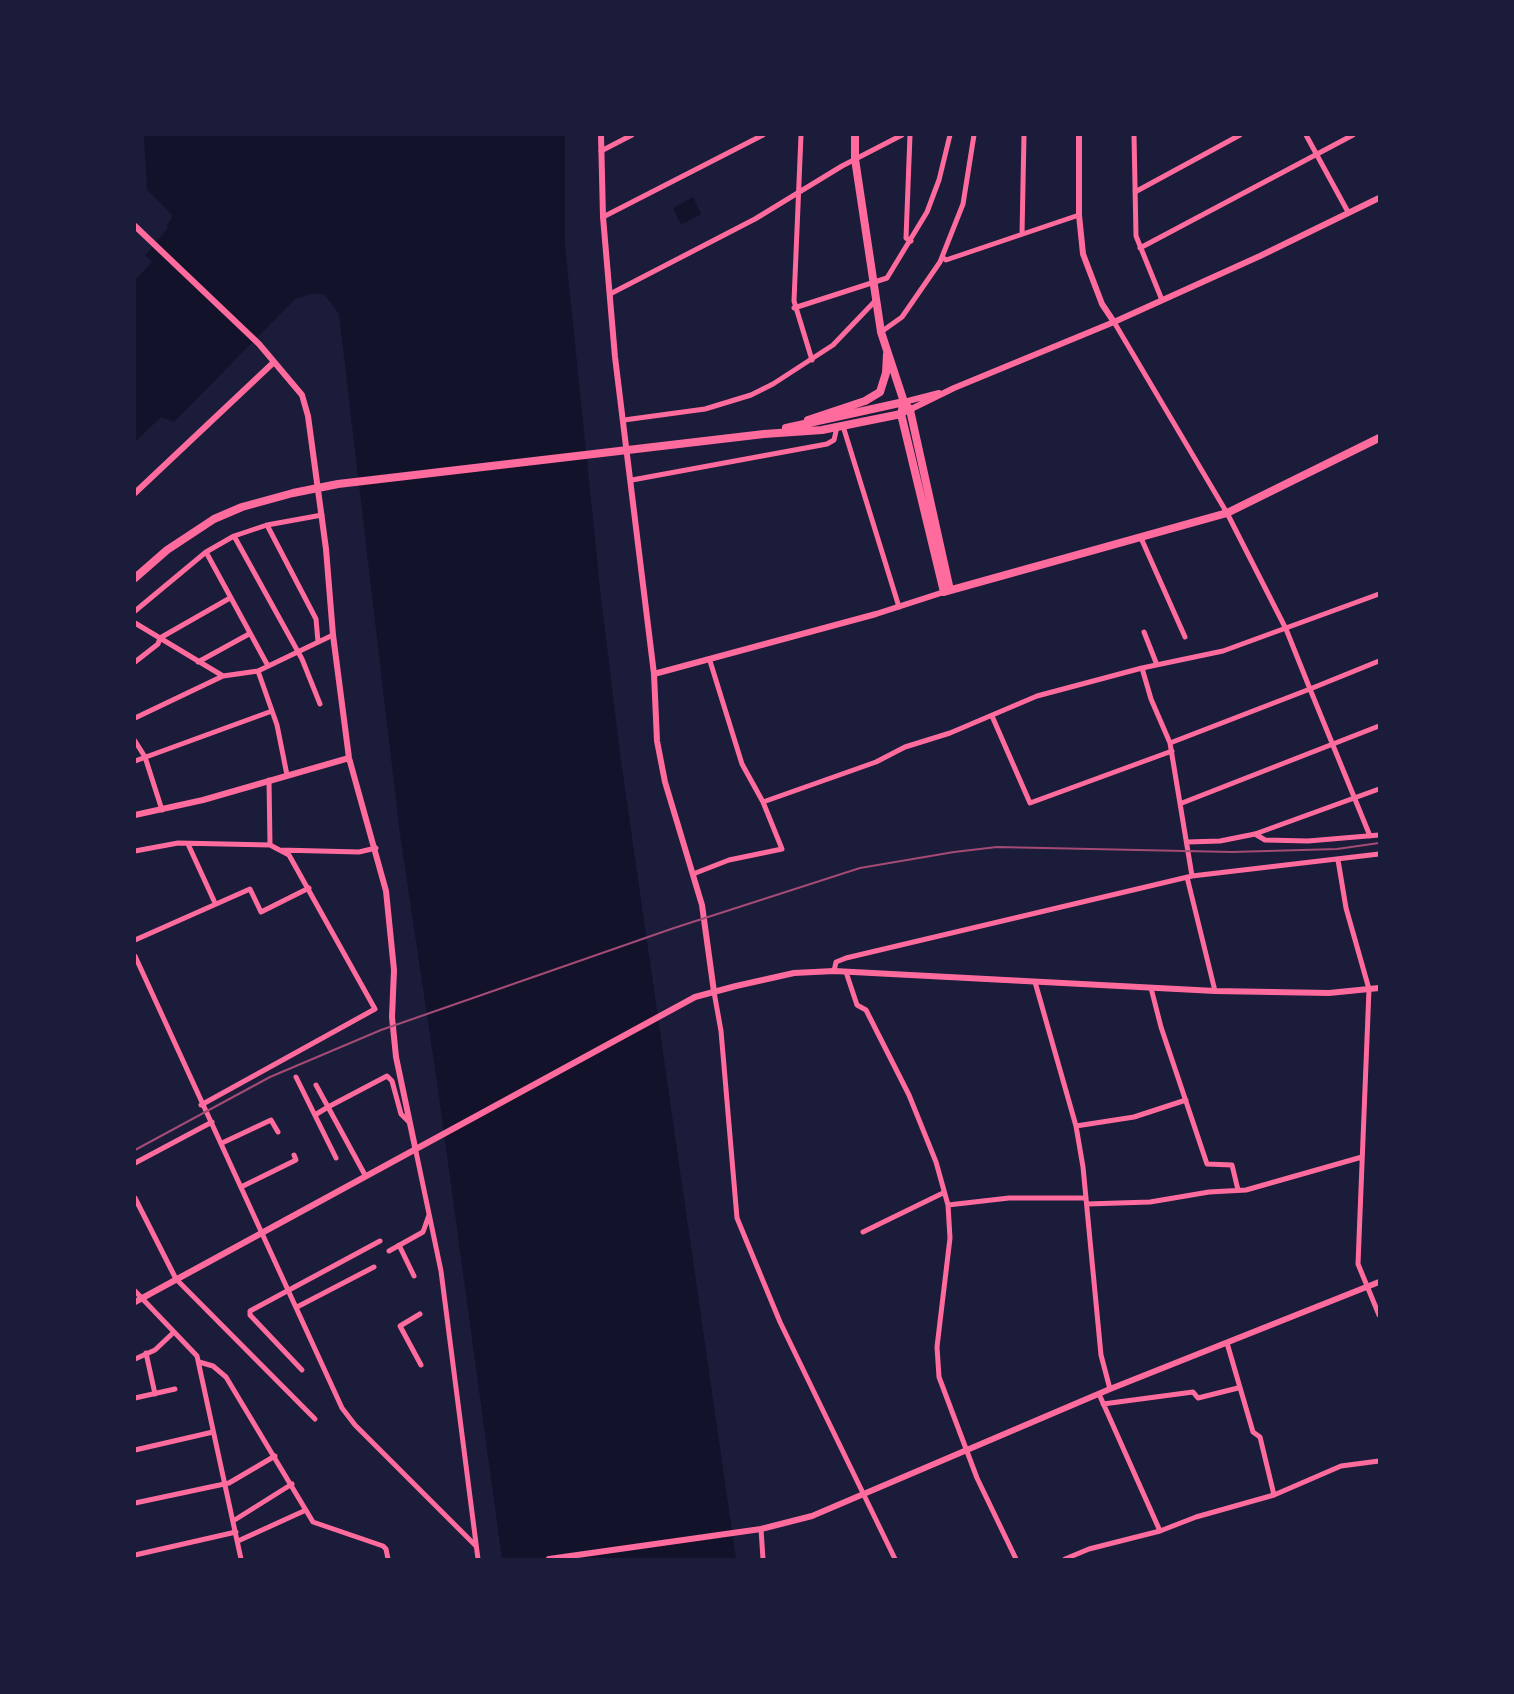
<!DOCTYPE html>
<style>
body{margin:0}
#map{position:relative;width:1514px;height:1694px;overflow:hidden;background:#1b1b3a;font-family:"Playfair Display",serif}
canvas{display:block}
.frame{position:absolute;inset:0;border:136px solid #1b1b3a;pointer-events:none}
</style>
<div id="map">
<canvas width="1514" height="1694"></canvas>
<div class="frame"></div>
</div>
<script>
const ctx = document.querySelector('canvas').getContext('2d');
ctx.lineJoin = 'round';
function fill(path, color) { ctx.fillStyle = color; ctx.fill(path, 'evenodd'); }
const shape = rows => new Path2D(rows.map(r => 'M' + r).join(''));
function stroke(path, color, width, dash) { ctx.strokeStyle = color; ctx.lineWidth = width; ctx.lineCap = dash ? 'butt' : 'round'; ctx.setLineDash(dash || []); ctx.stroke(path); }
fill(shape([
 [144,135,565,135,565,246,601,598,621,761,736,1559,502,1559,437,1082,400,834,339,314,325,295,314,293,295,299,174,422,161,417,135,442,135,280,152,262,145,255,168,228,166,226,171,220,172,215,147,190],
 [693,197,701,214,681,225,673,208]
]), '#12122b');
stroke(shape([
 [801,135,794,301,812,360],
 [910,135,906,238,911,241],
 [1134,135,1136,236,1162,300],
 [1306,135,1348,212],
 [601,151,632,135],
 [1135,192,1240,135],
 [603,217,763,135],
 [1022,234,1024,135],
 [1140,248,1353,135],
 [942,257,946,260,1079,215],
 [610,294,755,219,842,166,902,135],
 [794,308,887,278,927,212,939,180,950,135],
 [1114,322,1227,513,1286,629,1310,689,1170,743],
 [881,332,902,317,940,262,963,204,974,135],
 [624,420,705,409,751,395,773,384,833,345,877,299],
 [843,426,899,607],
 [632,480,827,444,834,440,837,427],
 [267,525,322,515],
 [234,536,302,659,320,704],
 [1141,538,1185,637],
 [206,552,268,666],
 [135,611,206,552,234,536,267,525,316,619,318,642],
 [135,623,223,676],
 [1144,632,1157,665],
 [135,662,158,644,160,638,230,598],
 [198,662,249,634],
 [1142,668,1151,699,1170,743,1192,876],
 [258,671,277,725,287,775],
 [992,716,1030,803,1172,751],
 [135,718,223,676,258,671,333,635],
 [135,741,145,757,162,810],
 [135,761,272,711],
 [269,780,270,845],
 [763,802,876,762,905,747,950,733,1037,696,1142,668,1223,651,1379,594],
 [1182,803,1379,726],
 [1255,834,1265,840,1308,841,1379,835],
 [1370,836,1310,689,1379,661],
 [1187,842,1220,841,1255,834,1379,789],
 [188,844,215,903],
 [280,850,359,852,376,848],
 [135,851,178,843,270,845,289,855,375,1009,201,1105],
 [1338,860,1346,908,1369,989,1358,1264,1379,1315],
 [693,874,729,860,782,849,763,802,742,764,710,661],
 [1187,877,1215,991],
 [135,940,250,889,261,912,309,888],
 [135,956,342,1408,355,1425,475,1545],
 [834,971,836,962,846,958,1192,876,1379,854],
 [846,972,857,1005,866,1010,909,1095,936,1162,948,1205,950,1238,937,1347,939,1377,977,1478,1016,1559],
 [1035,982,1076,1126,1083,1167,1101,1355,1110,1389],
 [1151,988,1161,1027,1207,1164,1232,1165,1238,1190],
 [714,992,721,1031,737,1218,780,1322,895,1559],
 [296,1077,336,1158],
 [315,1115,328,1107,316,1085],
 [1076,1126,1134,1117,1186,1100],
 [222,1143,271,1120,278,1132],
 [415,1147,441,1271,478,1559],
 [135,1163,212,1122],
 [365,1175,328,1107,387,1076,392,1081,401,1114,410,1123],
 [241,1187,296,1160,294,1155],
 [135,1198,176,1279,315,1419],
 [1087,1204,1150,1202,1209,1192,1246,1190,1362,1157],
 [948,1205,1009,1198,1086,1198],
 [863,1232,943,1193],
 [399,1245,414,1276],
 [389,1251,423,1232,429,1215],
 [135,1291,197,1356,241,1559],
 [297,1307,374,1267],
 [420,1314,400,1326,421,1365],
 [1227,1343,1253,1432,1260,1437,1274,1495],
 [146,1353,155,1394],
 [135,1359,155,1350,174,1332],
 [199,1362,213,1366,226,1377,313,1522,383,1546,386,1549,388,1559],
 [302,1370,250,1315,250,1311,380,1241],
 [1099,1394,1160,1531],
 [135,1398,175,1389],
 [1103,1404,1193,1392,1198,1398,1238,1388],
 [135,1450,213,1432],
 [135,1503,229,1483,275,1456],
 [233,1521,292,1484],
 [761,1529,763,1559],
 [238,1541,306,1510],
 [135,1555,236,1532],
 [1065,1559,1089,1549,1160,1531,1196,1517,1274,1495,1341,1466,1379,1461]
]), '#ff6b9d', 5);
stroke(shape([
 [601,135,603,217,615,357,654,674,657,741,665,782,702,905,714,992],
 [1079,135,1079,215,1083,254,1102,304,1114,322],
 [135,226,259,344,302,395,308,416,326,549,333,635,349,758,386,891,394,970,392,1017,396,1057,415,1147],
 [904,402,939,393],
 [901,414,954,388,1114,322,1260,256,1379,198],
 [135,493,274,362],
 [654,674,876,614,944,592],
 [135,815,203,800,349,758],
 [135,1302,695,997,736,986,794,973,834,971,1215,991,1329,993,1379,988],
 [549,1559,761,1529,812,1516,1110,1389,1379,1282]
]), '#ff6b9d', 6);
stroke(shape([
 [855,135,855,159,881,332,904,402,901,414,944,592,1227,513,1379,438],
 [904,402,910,410,950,590],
 [808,420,865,401,880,392,886,373,887,354],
 [786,428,904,402],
 [135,578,167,550,214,519,242,507,293,493,338,484,764,434,822,430,901,414]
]), '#ff6b9d', 8);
stroke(shape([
 [135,1150,270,1077,381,1030,674,928,860,868,954,852,997,847,1232,852,1337,849,1379,843]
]), '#a44b75', 2);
</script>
